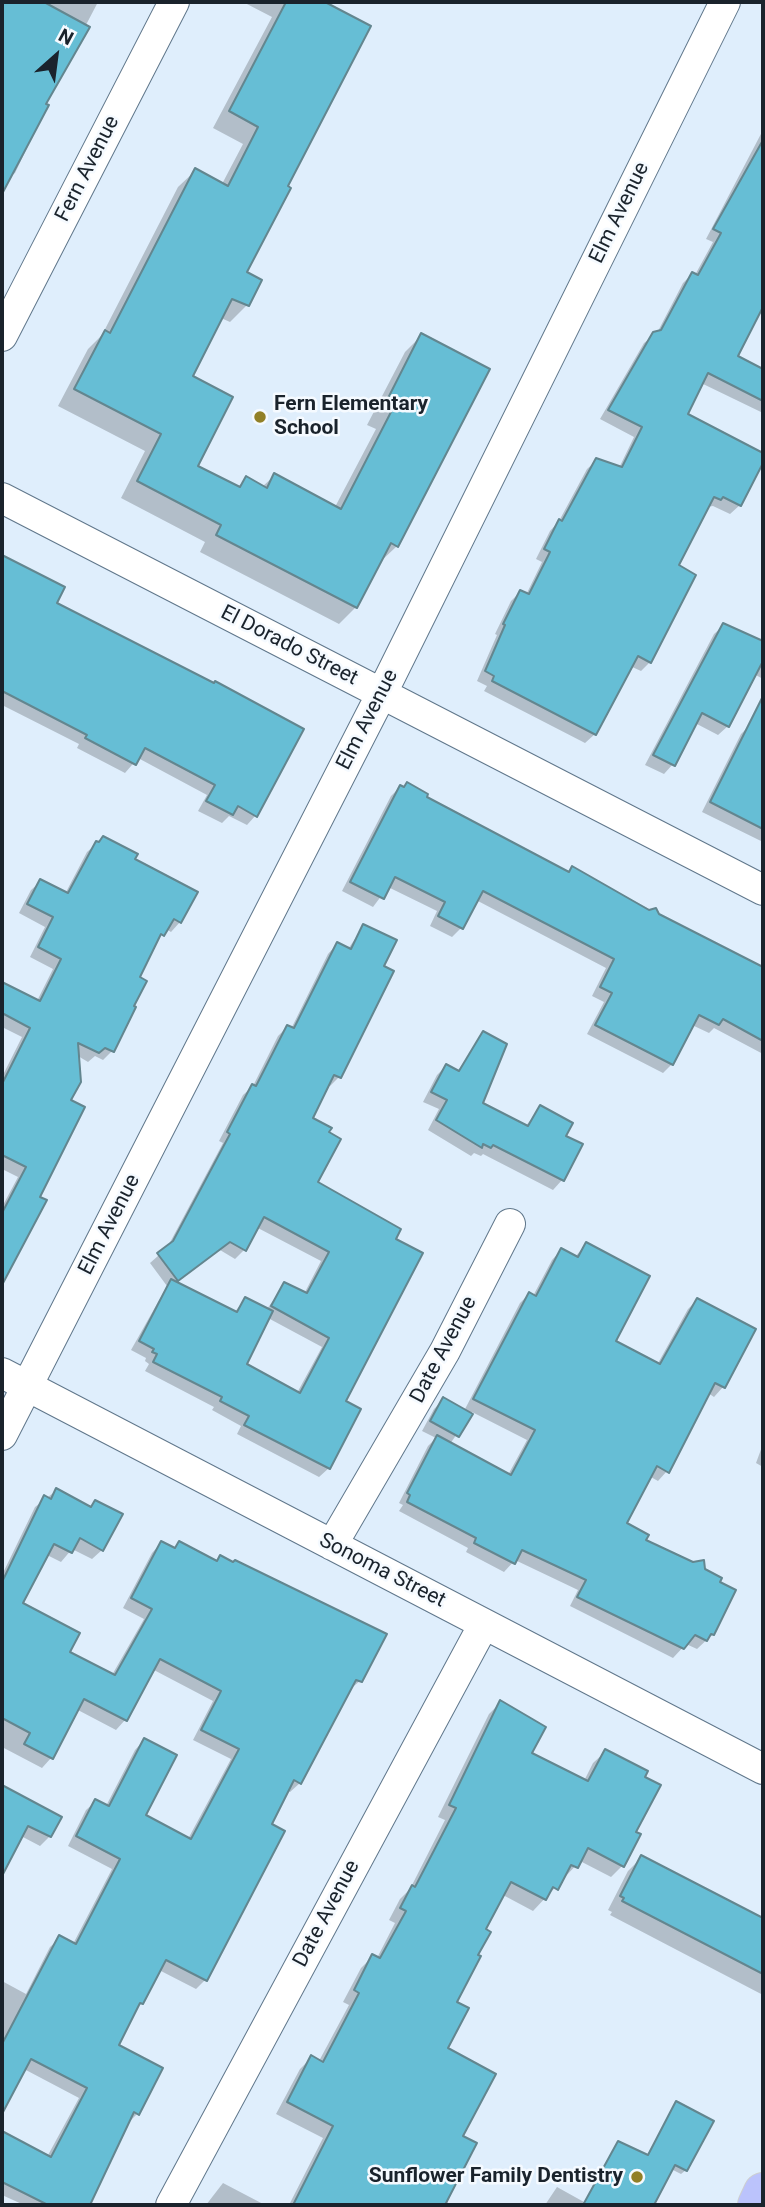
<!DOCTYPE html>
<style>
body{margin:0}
#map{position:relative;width:765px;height:2207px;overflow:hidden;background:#dfeefc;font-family:Roboto,sans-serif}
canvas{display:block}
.frame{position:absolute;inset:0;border:4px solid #1a232c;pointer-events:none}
.north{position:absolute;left:21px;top:21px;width:70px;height:70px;-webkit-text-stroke:5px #f5faff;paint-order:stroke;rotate:28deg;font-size:19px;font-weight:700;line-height:28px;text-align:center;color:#1a232c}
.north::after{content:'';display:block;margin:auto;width:24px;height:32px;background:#1a232c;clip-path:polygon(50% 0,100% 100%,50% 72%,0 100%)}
</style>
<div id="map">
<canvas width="765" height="2207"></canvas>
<div class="frame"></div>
<div class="north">N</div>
</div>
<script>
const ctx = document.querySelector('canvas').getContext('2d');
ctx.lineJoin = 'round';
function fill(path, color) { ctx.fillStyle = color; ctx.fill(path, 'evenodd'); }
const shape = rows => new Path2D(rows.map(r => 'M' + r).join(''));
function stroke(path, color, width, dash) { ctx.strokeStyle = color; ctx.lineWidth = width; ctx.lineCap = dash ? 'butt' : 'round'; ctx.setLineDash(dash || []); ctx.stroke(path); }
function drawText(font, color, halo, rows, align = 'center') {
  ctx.font = font + ' Roboto,sans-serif'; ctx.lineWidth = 5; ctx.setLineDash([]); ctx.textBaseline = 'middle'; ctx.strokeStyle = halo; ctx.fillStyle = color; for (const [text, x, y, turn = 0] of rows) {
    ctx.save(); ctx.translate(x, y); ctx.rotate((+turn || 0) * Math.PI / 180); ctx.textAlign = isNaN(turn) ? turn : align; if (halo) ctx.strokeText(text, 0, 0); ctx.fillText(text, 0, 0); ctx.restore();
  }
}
fill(shape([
 [2,2,98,2,44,105,47,106,15,173,2,183,2,82,14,58,2,51],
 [243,2,322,2,369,26,285,187,245,273,260,281,247,305,230,322,221,318,190,376,195,466,237,488,246,479,262,487,274,476,335,507,376,429,367,425,405,352,422,335,397,546,380,562,356,607,339,624,200,552,205,542,121,498,145,451,58,406,88,349,102,335,178,187,195,171,222,184,243,144,213,128,272,17],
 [763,130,763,286,753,306,735,357,763,371,763,413,701,383,685,414,763,455,763,460,740,505,730,514,713,506,707,507,676,566,650,662,641,671,630,666,595,734,585,743,484,691,487,686,477,681,497,635,495,634,511,601,520,592,526,595,542,562,536,559,550,531,559,521,587,469,597,460,619,468,634,437,600,419,644,343,657,333,683,283,692,274,695,275,713,242,706,239],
 [2,557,63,588,54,604,256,815,247,825,229,816,222,823,198,811,207,795,138,758,125,773,77,748,79,744,2,705],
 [724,625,763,643,763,679,754,674,728,726,718,735,695,723,673,764,664,774,645,765,714,634],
 [751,724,763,731,763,842,702,812,741,734],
 [400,787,568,873,573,868,763,970,763,1054,714,1028,709,1033,692,1025,672,1064,663,1073,587,1034,604,1002,592,996,606,968,476,900,461,928,452,937,430,926,437,911,388,887,373,907,342,891,391,796],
 [103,838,133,860,180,922,171,932,166,929,154,944,138,978,112,1051,103,1060,95,1056,88,1062,78,1056,68,1101,38,1197,44,1201,2,1285,2,1207,18,1177,2,1169,2,1077,22,1037,2,1027,2,987,4,985,37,1001,53,969,30,957,45,927,19,913,31,890,41,881,65,894,87,852],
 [364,926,382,967,392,972,339,1077,330,1086,327,1085,310,1118,316,1183,394,1240,344,1402,329,1468,319,1477,237,1434,241,1426,212,1410,214,1407,145,1371,149,1364,145,1361,146,1358,131,1350,167,1286,150,1263,167,1248,223,1143,219,1141,243,1095,253,1086,278,1036,287,1027,291,1029,328,954,337,944,348,949],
 [256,1227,321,1261,304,1294,285,1284,267,1309,245,1299,234,1313,176,1283,220,1250,235,1259,244,1250],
 [268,1318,322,1347,297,1393,244,1365],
 [484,1033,480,1104,525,1127,540,1108,564,1136,581,1145,562,1180,553,1190,483,1154,481,1156,474,1153,471,1156,428,1130,439,1109,423,1102,437,1075,446,1066,457,1072],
 [586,1244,614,1342,657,1365,688,1309,697,1300,754,1329,723,1387,714,1397,708,1393,667,1471,658,1481,649,1476,625,1524,644,1541,713,1634,697,1649,686,1644,673,1658,570,1606,578,1590,515,1560,504,1572,466,1552,468,1548,399,1511,403,1505,399,1503,428,1446,436,1438,422,1431,434,1409,443,1400,464,1411,520,1303,529,1294,533,1296,552,1260,561,1250,575,1257],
 [472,1412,527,1440,508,1475,450,1444],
 [763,1444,763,1467,756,1463],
 [57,1490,89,1508,95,1502,102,1550,92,1559,72,1549,61,1562,47,1555,21,1604,68,1653,112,1675,144,1619,123,1608,152,1553,161,1543,173,1549,179,1543,360,1681,349,1690,300,1783,290,1792,287,1790,205,1980,196,1989,159,1970,135,2009,116,2046,137,2114,128,2123,89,2203,24,2205,2,2195,2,2133,47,2157,79,2098,24,2069,2,2113,2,1981,26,1994,50,1947,60,1938,73,1944,112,1869,68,1846,86,1810,96,1801,106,1806,135,1750,144,1740,144,1816,188,1839,231,1759,193,1740,213,1701,152,1669,125,1720,116,1730,76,1709,51,1758,42,1768,2,1747,2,1575,35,1507],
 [501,1702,530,1754,584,1781,593,1763,605,1752,633,1832,622,1866,611,1877,580,1861,533,1911,503,1895,484,1930,454,2003,446,2049,460,2136,447,2205,289,2205,323,2138,276,2114,300,2069,311,2058,319,2061,349,2005,343,2002,361,1968,373,1956,377,1958,395,1923,389,1920,400,1899,410,1889,445,1820,438,1817,489,1714],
 [2,1787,60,1817,50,1836,40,1846,21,1836,4,1859],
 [642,1857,763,1920,763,1995,610,1915,612,1912,608,1910,628,1871],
 [676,2104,686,2170,681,2174,671,2169,652,2205,545,2205,557,2187,584,2202,618,2144,646,2157],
 [223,2183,265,2205,206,2205]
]), '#0003');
const building = shape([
 [2,2,44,2,90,27,46,104,49,105,2,194,2,2],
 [286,2,325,2,371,26,288,186,291,188,247,272,262,280,249,306,232,299,193,376,233,397,198,466,240,487,246,476,267,488,274,473,341,509,391,412,383,408,421,333,490,369,398,547,391,543,357,608,216,535,221,525,137,481,161,434,74,389,105,330,110,333,195,168,228,186,258,127,229,111,286,2],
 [763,140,763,307,738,356,763,369,763,401,708,373,688,414,763,453,763,463,741,506,723,497,721,500,714,497,679,565,696,575,651,663,638,656,596,735,492,681,494,676,485,671,505,625,503,624,520,590,529,594,550,552,544,549,559,519,562,521,596,458,622,467,642,427,608,410,653,332,661,330,692,272,698,275,721,233,713,229,763,140],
 [2,555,65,587,57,603,214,683,215,681,304,729,257,817,238,806,233,815,206,801,215,785,145,748,136,765,85,738,87,735,2,691,2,555],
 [723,623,763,641,763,661,729,727,702,713,675,766,653,755,723,623],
 [763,696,763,829,710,802,763,696],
 [407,782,428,794,427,797,569,872,572,866,649,910,656,908,659,914,763,967,763,1041,723,1019,719,1025,699,1015,673,1065,595,1025,612,993,600,987,614,959,483,891,463,929,438,916,445,902,395,877,384,899,350,882,400,785,404,787,407,782],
 [103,836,138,854,135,859,198,892,181,923,174,919,164,936,161,934,140,977,147,981,134,1006,136,1007,114,1052,105,1048,99,1053,78,1043,81,1082,71,1100,85,1107,40,1197,47,1200,2,1285,2,1213,26,1167,2,1155,2,1084,30,1028,2,1013,2,982,40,1001,61,959,38,947,53,917,27,904,40,879,68,893,96,841,99,842,103,836],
 [363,924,397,940,384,966,394,971,341,1078,334,1075,313,1118,332,1128,329,1132,341,1139,318,1182,401,1229,396,1239,423,1253,346,1401,361,1409,330,1469,244,1425,249,1416,220,1401,222,1397,153,1362,157,1354,152,1352,154,1349,139,1341,171,1279,237,1312,245,1297,273,1311,247,1364,300,1393,329,1338,271,1306,284,1282,307,1293,329,1252,264,1217,246,1251,230,1242,178,1281,157,1253,173,1241,230,1134,227,1132,252,1084,256,1086,287,1025,294,1028,337,942,351,949,363,924],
 [483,1031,507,1044,483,1103,528,1126,540,1105,573,1123,566,1136,583,1144,564,1181,493,1145,491,1148,483,1144,482,1148,436,1120,447,1100,431,1092,446,1064,459,1071,483,1031],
 [586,1242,650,1276,616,1341,660,1364,697,1298,756,1329,725,1388,715,1383,669,1473,657,1466,627,1523,649,1535,646,1540,693,1562,704,1560,705,1569,722,1578,720,1582,736,1590,714,1635,711,1634,707,1641,695,1635,684,1649,577,1597,586,1580,522,1550,515,1564,474,1543,476,1538,407,1502,410,1495,407,1493,437,1435,511,1475,535,1430,473,1399,529,1292,536,1296,561,1248,578,1257,586,1242],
 [443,1397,473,1414,459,1437,430,1421,443,1397],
 [56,1488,91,1507,95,1500,123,1514,103,1551,80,1538,72,1553,54,1544,23,1603,80,1633,70,1652,115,1675,152,1609,131,1598,161,1541,175,1548,179,1541,217,1561,220,1555,233,1562,235,1560,387,1634,362,1682,356,1680,301,1784,294,1780,272,1824,285,1831,207,1981,166,1960,143,2004,140,2003,119,2045,163,2068,139,2115,134,2112,90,2205,48,2205,2,2182,2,2131,51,2157,87,2088,31,2059,2,2114,2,2044,59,1935,76,1944,120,1859,76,1836,95,1799,109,1806,144,1738,177,1755,146,1815,191,1839,239,1749,201,1730,221,1691,160,1659,127,1721,84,1699,53,1759,24,1744,30,1733,2,1718,2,1582,44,1495,51,1499,56,1488],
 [500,1700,546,1727,532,1753,588,1781,605,1749,648,1771,645,1777,661,1785,636,1832,641,1834,624,1867,588,1848,578,1868,571,1865,558,1890,553,1887,546,1900,511,1882,486,1929,491,1932,478,1955,481,1956,457,2002,469,2008,448,2048,496,2074,463,2136,477,2143,445,2205,293,2205,333,2126,287,2102,311,2055,323,2062,359,1993,354,1990,372,1954,380,1958,406,1911,400,1908,412,1885,415,1887,456,1808,449,1805,500,1700],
 [2,1785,62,1817,51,1837,28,1826,2,1876,2,1785],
 [641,1855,763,1918,763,1974,622,1901,624,1898,620,1896,641,1855],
 [676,2101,714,2121,687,2171,675,2165,654,2205,583,2205,618,2141,648,2155,676,2101]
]);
fill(building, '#66bed5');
stroke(building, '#63868f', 2);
const minor = shape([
 [2,336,174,2],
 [2,498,763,890],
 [2,1373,763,1769],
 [2,1435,382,693,725,2],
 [332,1545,445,1351,510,1224],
 [171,2205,484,1624]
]);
const primary = shape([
 [757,2205,763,2192]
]);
stroke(minor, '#60778b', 32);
stroke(primary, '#cdcfd1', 40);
stroke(minor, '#fff', 30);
stroke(primary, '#bbc3fc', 38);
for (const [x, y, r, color] of [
 [260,417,7,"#918027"],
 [637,2177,7,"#918027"]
]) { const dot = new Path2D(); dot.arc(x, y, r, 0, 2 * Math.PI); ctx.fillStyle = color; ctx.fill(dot); stroke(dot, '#f5faff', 2.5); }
drawText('21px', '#1a232c', '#f5faff', [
 ["Fern Avenue",88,169,-63],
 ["Elm Avenue",620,213,-64],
 ["El Dorado Street",289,646,27],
 ["Elm Avenue",368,720,-63],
 ["Elm Avenue",110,1225,-63],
 ["Date Avenue",444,1350,-62],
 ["Sonoma Street",382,1571,27],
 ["Date Avenue",327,1914,-62]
]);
drawText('bold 21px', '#1a232c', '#f5faff', [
 ["Fern Elementary",274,405],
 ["School",274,429],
 ["Sunflower Family Dentistry",623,2177,"right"]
], 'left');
</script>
